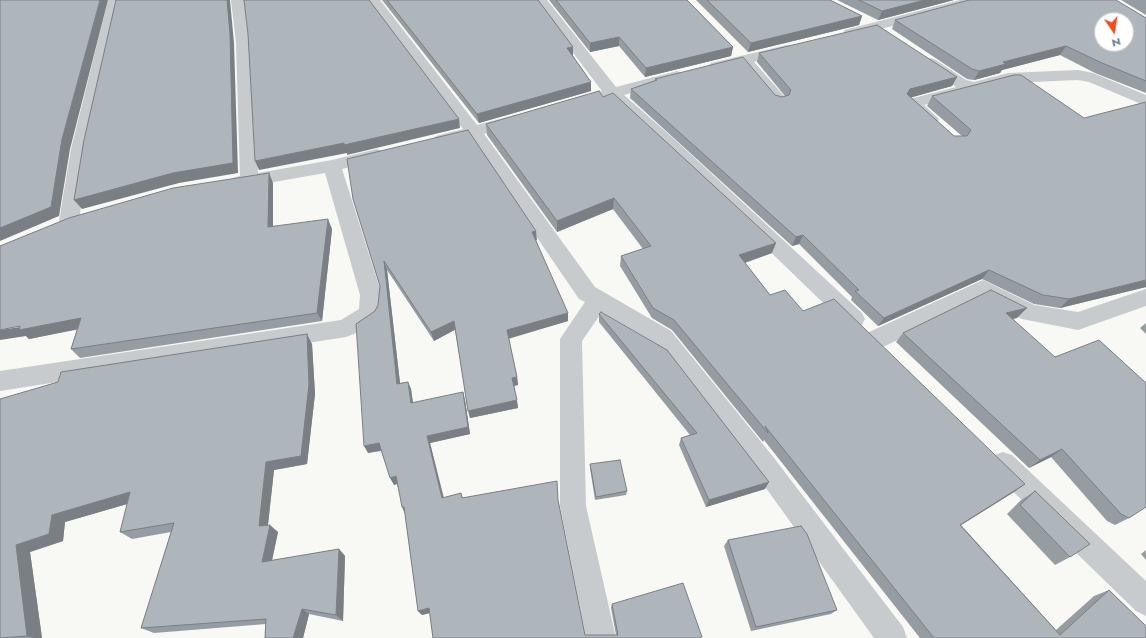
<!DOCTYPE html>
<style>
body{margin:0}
#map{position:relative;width:1146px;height:638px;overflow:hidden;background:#f8f8f4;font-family:Jost,sans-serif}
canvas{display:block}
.north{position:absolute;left:1094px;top:12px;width:40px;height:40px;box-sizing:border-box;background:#fff;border:1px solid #c1c9cf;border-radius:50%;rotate:167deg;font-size:11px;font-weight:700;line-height:16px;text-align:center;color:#657887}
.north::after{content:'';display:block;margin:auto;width:14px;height:18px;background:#eb4e20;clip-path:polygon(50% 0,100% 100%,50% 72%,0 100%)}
</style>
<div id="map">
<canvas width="1146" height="638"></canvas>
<div class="north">N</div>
</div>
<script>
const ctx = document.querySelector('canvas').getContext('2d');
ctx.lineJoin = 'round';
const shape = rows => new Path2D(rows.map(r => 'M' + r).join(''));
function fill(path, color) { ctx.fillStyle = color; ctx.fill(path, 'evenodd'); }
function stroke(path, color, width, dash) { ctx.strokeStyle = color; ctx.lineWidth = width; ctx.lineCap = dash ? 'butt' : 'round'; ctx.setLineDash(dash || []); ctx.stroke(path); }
fill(shape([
 [108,0,122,0,89,149,79,221,76,226,69,228,62,226,59,221,71,149,108,0],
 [231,0,245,0,250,43,258,173,332,160,377,149,383,151,386,155,383,159,342,169,382,295,380,313,377,319,354,334,346,337,0,391,0,371,341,320,359,309,360,295,325,173,240,188,233,186,231,182,233,178,240,176,236,43,231,0],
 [366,0,380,0,477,125,515,115,521,116,523,120,521,124,484,134,595,287,671,331,771,454,903,627,907,638,874,638,753,470,655,343,602,312,582,341,586,506,616,638,586,638,560,506,560,339,585,302,579,299,469,138,442,145,436,144,433,140,436,136,463,129,366,0],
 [533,0,547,0,616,87,677,71,683,73,685,76,683,79,624,95,673,138,862,313,865,319,862,325,854,328,846,325,661,146,609,99,573,108,567,106,565,103,567,100,602,91,533,0],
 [960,0,983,0,981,3,850,37,845,36,843,33,845,30,960,0],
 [787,45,792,46,794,49,792,52,754,62,785,97,787,100,785,103,779,105,773,103,742,64,716,71,711,69,708,66,711,63,787,45],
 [931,58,936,60,966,80,974,82,1008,73,1078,70,1093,73,1146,95,1146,106,1089,82,1078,80,1008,83,974,92,966,90,965,94,924,105,939,119,937,123,931,124,925,123,904,103,906,100,956,87,926,66,923,63,926,60,931,58],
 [983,280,1034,305,1078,312,1146,289,1146,306,1078,330,1022,319,983,298,883,347,875,349,867,347,864,340,867,333,983,280],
 [1003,452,1012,455,1146,581,1146,616,1136,611,994,473,990,464,994,455,1003,452]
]), '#c7cbce');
fill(shape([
 [382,0,538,0,573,56,591,82,591,91,479,123],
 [549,0,687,0,733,47,731,56,645,77,619,46,590,52],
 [696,0,830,0,862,16,859,25,748,52],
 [837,0,954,0,878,20],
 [1121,0,1146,0,1146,15],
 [1146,18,1146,93,1095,73,1060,55,1002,70,1000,73,974,80,967,79,892,29,895,20],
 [759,53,957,77,952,86,911,97,954,136,962,136,927,106,932,96,1084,118,1146,287,1060,308,1034,304,982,279,878,326,851,300,852,297,799,244,792,246,630,98,631,89,655,81,655,79,775,95,782,97,785,96,757,62],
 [603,97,772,253,745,263,770,295,803,311,1025,484,1014,492,961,525,1056,630,1094,596,1109,590,1145,625,1146,625,1146,638,920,638,764,440,763,442,672,330,652,318,620,266,621,256,643,249,613,209,557,232,487,135,486,124],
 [273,183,273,226,332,229,322,321,80,358,71,349,77,329,29,339,26,336],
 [353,199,537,240,536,240,568,321,508,338,517,377,518,385,514,386,518,408,470,418,455,330,434,341,387,270,400,383,408,382,411,389,413,403,465,400,470,434,430,443,444,498,461,493,463,498,558,500,585,635,616,635,611,608,612,604,702,637,433,638,430,613,422,615,418,611,405,513,397,484,394,485,381,451,368,453,375,311,378,305,380,286],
 [599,314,765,489,706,507,679,445,681,438,690,435,599,322],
 [1017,318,1013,319,1129,518,1115,525,1107,521,1051,457,1029,468,896,342,903,333],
 [1146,323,1146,334,1140,328],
 [312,344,315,394,307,464,274,470,268,525,278,532,272,561,339,549,345,556,343,621,309,614,303,638,265,638,266,624,154,633,141,628,171,532,132,539,120,532,127,504,65,522,63,541,30,552,42,638,0,638,0,399],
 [590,464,627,491,626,495,595,500,590,468],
 [1035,491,1070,557,1055,565,1007,514,1021,500],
 [728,540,837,610,831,614,751,631,724,546],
 [1146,550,1146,560,1141,554]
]), '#969da2');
fill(shape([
 [100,0,108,0,70,149,59,216,0,241,0,228,62,139],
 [227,0,230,0,234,43,238,173,179,183,82,209,74,200],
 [925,0,954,0,878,20,882,11],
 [862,16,859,25,748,52,751,43],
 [619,37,619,46,590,52,590,43],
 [1066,46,1060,55,1002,70,1000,73,974,80,979,71,1003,62],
 [573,47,573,56,567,57,567,48],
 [733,47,731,56,645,77,646,68],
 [957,77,952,86,906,99,907,94,910,89],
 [591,82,591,91,479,123,477,114],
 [459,119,460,128,347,155,347,153,259,170,255,161],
 [269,173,273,183,273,236,268,227],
 [614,198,613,209,557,232,557,221],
 [328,219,332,229,322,321,317,313],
 [536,231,537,240,533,241,532,232],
 [803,235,799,244,792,246,796,237],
 [776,243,772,253,735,266,739,255],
 [384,261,387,270,401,392,397,384],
 [989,270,982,279,878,326,884,318],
 [1146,280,1146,287,1060,308,1069,299],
 [1027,308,1017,318,997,323,1006,313],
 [568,313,568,321,508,339,507,330],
 [81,318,90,327,29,339,26,336,0,340,0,330],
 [454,321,456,329,434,341,431,332],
 [307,334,312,344,315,394,307,464,274,470,267,533,259,526,266,462],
 [517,377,518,385,513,386,512,378],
 [408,382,411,389,414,411,411,403],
 [463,392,465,400,470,434,430,443,445,504,442,498,427,436],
 [517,400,518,408,470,418,468,411],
 [379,443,383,450,368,453,364,446],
 [1062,449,1051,457,1029,468,1040,460],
 [396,476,399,483,394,485,390,478],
 [769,482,765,489,706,507,709,500],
 [1025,484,1014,492,950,532,960,525],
 [130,492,141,500,65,522,63,541,30,552,42,638,33,638,27,636,16,545,52,515],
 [402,507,404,507,405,514],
 [270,525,278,532,270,569,262,562],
 [339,549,345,556,343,621,336,615],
 [429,608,433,612,422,615,418,611],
 [302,609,309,614,303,638,293,638]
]), '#7a7f84');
const building = shape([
 [0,0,100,0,62,139,51,207,0,228,0,0],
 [116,0,227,0,230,34,233,163,173,173,74,200,84,140,116,0],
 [244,0,369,0,459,119,344,145,344,143,255,161,248,34,244,0],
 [387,0,538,0,573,47,567,48,591,82,477,114,387,0],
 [556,0,687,0,733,47,646,68,619,37,590,43,556,0],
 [707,0,830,0,862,16,751,43,707,0],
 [859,0,925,0,882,11,859,0],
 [969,0,1116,0,1146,18,1146,81,1102,63,1066,46,1003,62,1006,64,979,71,972,69,895,20,969,0],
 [1102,20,1126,20,1126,44,1102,44,1102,20],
 [877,25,957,77,910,89,907,94,954,136,967,136,971,130,932,96,1014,75,1021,75,1084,118,1146,102,1146,280,1069,299,1043,295,989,270,884,318,855,291,859,290,803,235,796,237,631,89,657,80,655,79,743,57,775,95,782,97,789,95,791,90,759,53,877,25],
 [599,91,603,97,613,93,776,243,739,255,770,295,785,290,803,311,834,299,1025,484,960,525,1060,635,1109,590,1146,626,1146,638,934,638,765,426,768,433,674,320,653,308,621,256,651,246,614,198,557,221,486,124,599,91],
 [468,130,536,231,532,232,568,313,507,330,517,377,512,378,517,400,468,411,454,321,431,332,384,261,397,384,408,382,411,403,463,392,468,427,427,436,442,498,461,493,462,498,557,481,558,500,585,635,618,635,612,604,683,583,702,637,698,638,433,638,429,608,418,611,404,507,402,507,396,476,390,478,379,443,364,446,356,324,375,311,378,305,380,286,353,199,347,159,468,130],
 [269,173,268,227,328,219,317,313,71,349,81,318,19,330,20,326,0,330,0,246,69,218,173,188,269,173],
 [991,290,1027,308,1006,313,1055,357,1099,340,1146,383,1146,507,1129,518,1121,514,1062,449,1040,460,903,333,991,290],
 [601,312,667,350,769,482,709,500,681,438,697,433,599,314,601,312],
 [307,334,309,384,301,456,266,462,259,526,270,525,262,562,339,549,336,615,302,609,293,638,265,638,266,619,141,628,174,523,120,532,130,492,52,515,49,534,16,545,27,636,0,638,0,399,58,382,61,372,307,334],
 [620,460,627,491,596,497,590,464,620,460],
 [1035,491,1090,544,1070,557,1020,505,1035,491],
 [801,526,807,534,837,610,756,627,728,540,801,526]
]);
fill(building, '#aeb6bc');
stroke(building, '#7a7f84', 1);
</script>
